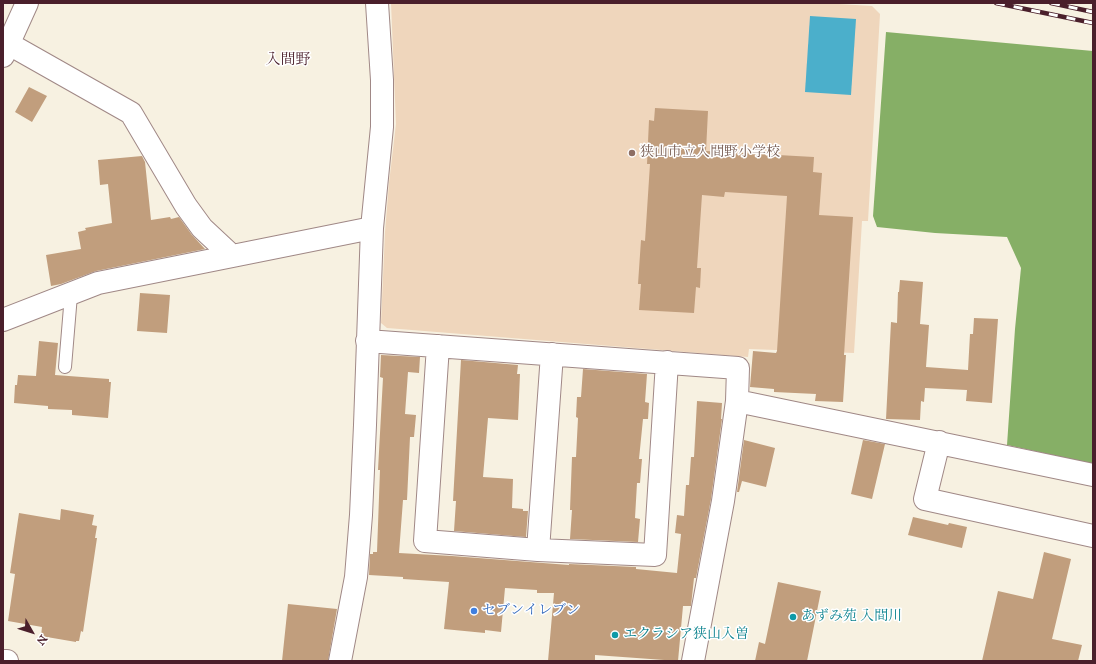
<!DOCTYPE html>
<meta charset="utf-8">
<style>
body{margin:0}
#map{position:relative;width:1096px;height:664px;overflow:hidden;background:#f7f1e1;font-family:"IM FELL Great Primer",serif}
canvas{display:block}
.frame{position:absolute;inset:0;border:4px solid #4a1f2b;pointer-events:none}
.north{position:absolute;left:12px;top:612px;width:40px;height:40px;-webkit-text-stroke:3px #fff;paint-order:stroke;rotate:129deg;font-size:11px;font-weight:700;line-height:16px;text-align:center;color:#4a1f2b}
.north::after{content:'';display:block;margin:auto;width:14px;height:18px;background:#4a1f2b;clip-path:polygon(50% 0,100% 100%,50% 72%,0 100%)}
</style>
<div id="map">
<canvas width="1096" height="664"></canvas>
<div class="frame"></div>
<div class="north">N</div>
</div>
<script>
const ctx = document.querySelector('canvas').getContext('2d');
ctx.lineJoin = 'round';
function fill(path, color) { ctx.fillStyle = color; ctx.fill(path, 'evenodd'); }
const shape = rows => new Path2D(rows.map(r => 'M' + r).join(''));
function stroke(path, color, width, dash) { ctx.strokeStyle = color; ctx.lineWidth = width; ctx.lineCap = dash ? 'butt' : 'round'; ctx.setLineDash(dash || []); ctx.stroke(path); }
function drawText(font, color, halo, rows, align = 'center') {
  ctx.font = font + ' "IM FELL Great Primer","Noto Serif JP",serif'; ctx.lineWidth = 3; ctx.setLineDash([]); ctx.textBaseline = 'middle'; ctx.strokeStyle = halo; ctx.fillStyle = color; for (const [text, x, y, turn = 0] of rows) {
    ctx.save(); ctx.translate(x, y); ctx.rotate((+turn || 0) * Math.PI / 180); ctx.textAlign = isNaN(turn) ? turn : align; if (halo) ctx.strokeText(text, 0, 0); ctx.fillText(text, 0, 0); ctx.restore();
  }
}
fill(shape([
 [391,3,822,3,872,6,880,14,868,221,862,221,854,353,749,349,748,357,387,328,381,323,385,232,389,183,396,124]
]), '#efd6bc');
fill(shape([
 [886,32,1093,51,1093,464,1007,445,1015,329,1021,268,1007,237,935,233,877,227,873,216]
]), '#86af66');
fill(shape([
 [810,16,856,19,851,95,805,92]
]), '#4bafcb');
fill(shape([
 [29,87,47,96,32,122,15,112],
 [655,108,708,111,706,151,814,157,813,172,822,173,819,215,853,217,844,355,846,355,843,402,815,401,816,394,774,392,774,389,750,387,753,351,776,353,777,351,787,196,725,192,724,197,702,195,697,268,701,268,700,288,696,287,694,313,639,310,641,284,638,284,641,240,645,241,650,164,647,164,649,120,654,121],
 [142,156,145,162,151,220,170,217,171,219,179,217,192,235,205,249,96,271,61,284,51,286,46,255,81,249,78,232,86,230,85,228,112,223,108,184,100,185,98,160],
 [900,280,923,282,920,324,929,325,926,367,968,370,970,334,973,334,974,318,998,319,992,403,966,401,967,390,925,388,924,402,921,401,920,420,886,419,891,322,897,323,898,292,899,292],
 [140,293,170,295,167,333,137,331],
 [39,341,58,343,55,375,109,379,109,382,111,382,108,418,72,415,72,410,48,409,48,406,14,403,15,385,17,385,18,375,36,376],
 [381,355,420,357,419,373,408,372,405,414,416,415,414,437,410,437,407,500,403,500,399,553,452,556,569,565,569,564,636,567,636,569,677,573,681,534,675,533,677,515,684,516,686,485,689,485,691,457,694,457,697,401,722,403,721,419,722,419,711,499,696,578,694,578,691,606,683,606,678,661,595,655,595,661,548,661,554,593,537,593,537,590,505,588,501,632,485,630,485,633,444,629,449,582,403,579,403,577,369,575,370,554,373,554,373,552,377,552,380,470,378,470,383,378,380,377],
 [461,360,518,365,517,374,520,374,518,420,488,418,483,477,513,479,512,508,523,509,523,511,528,511,526,537,454,531,456,501,453,501],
 [583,369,647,374,645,402,649,403,648,419,643,419,639,459,642,459,640,483,637,483,635,518,640,519,638,542,570,539,572,510,570,510,572,457,576,457,578,418,576,417,577,397,581,397],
 [744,440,775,448,766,487,742,481,739,492,737,492],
 [863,440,885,444,872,499,851,494],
 [61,509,94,515,92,525,97,526,95,538,97,538,83,632,81,631,79,641,76,641,76,642,41,636,42,627,8,621,15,574,10,573,19,513,60,520],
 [913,517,948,525,949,523,967,527,962,548,908,535],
 [1044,552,1071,559,1052,639,1082,645,1078,661,982,661,998,591,1033,599],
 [778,582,821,591,807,661,755,661,759,642,765,644],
 [288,604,337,609,328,661,282,661]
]), '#c19e7d');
const lane = shape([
 [65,367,71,295]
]);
const street = shape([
 [3,38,9,44,131,113,186,206,202,228,232,256],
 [3,56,27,3],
 [3,320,98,283,372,228],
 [367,341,738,368,737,401,723,501,693,661],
 [438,346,425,541,538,550,655,555,667,362],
 [737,401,1093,475],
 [939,442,925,499,1093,536],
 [538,550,552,354],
 [340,661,356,577,361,515,365,425,372,228,382,127,382,80,377,3]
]);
const primary = shape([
 [3,661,7,661]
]);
stroke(lane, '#a08886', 14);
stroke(street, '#a08886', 24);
stroke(primary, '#a08886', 24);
stroke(lane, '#fff', 12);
stroke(street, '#fff', 22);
stroke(primary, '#fff', 22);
const rail = shape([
 [996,3,1093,23],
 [1051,3,1093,12]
]);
stroke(rail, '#4a1f2b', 4.5);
stroke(rail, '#fff', 3, [9]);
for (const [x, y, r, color] of [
 [632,153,4,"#8d6e63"],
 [474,611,4,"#3f7fe0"],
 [793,617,4,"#0f9aa8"],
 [615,635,4,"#0f9aa8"]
]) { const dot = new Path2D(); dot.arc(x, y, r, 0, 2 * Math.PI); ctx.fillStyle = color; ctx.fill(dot); stroke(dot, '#fff', 1.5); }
drawText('14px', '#785e54', '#fff', [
 ["狭山市立入間野小学校",640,153]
], 'left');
drawText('14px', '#366cbe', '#fff', [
 ["セブンイレブン",482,611]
], 'left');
drawText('14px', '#0d838f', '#fff', [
 ["あずみ苑 入間川",801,617],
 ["エクラシア狭山入曽",623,635]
], 'left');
drawText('15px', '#4a1f2b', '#fff', [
 ["入間野",288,60]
]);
</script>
